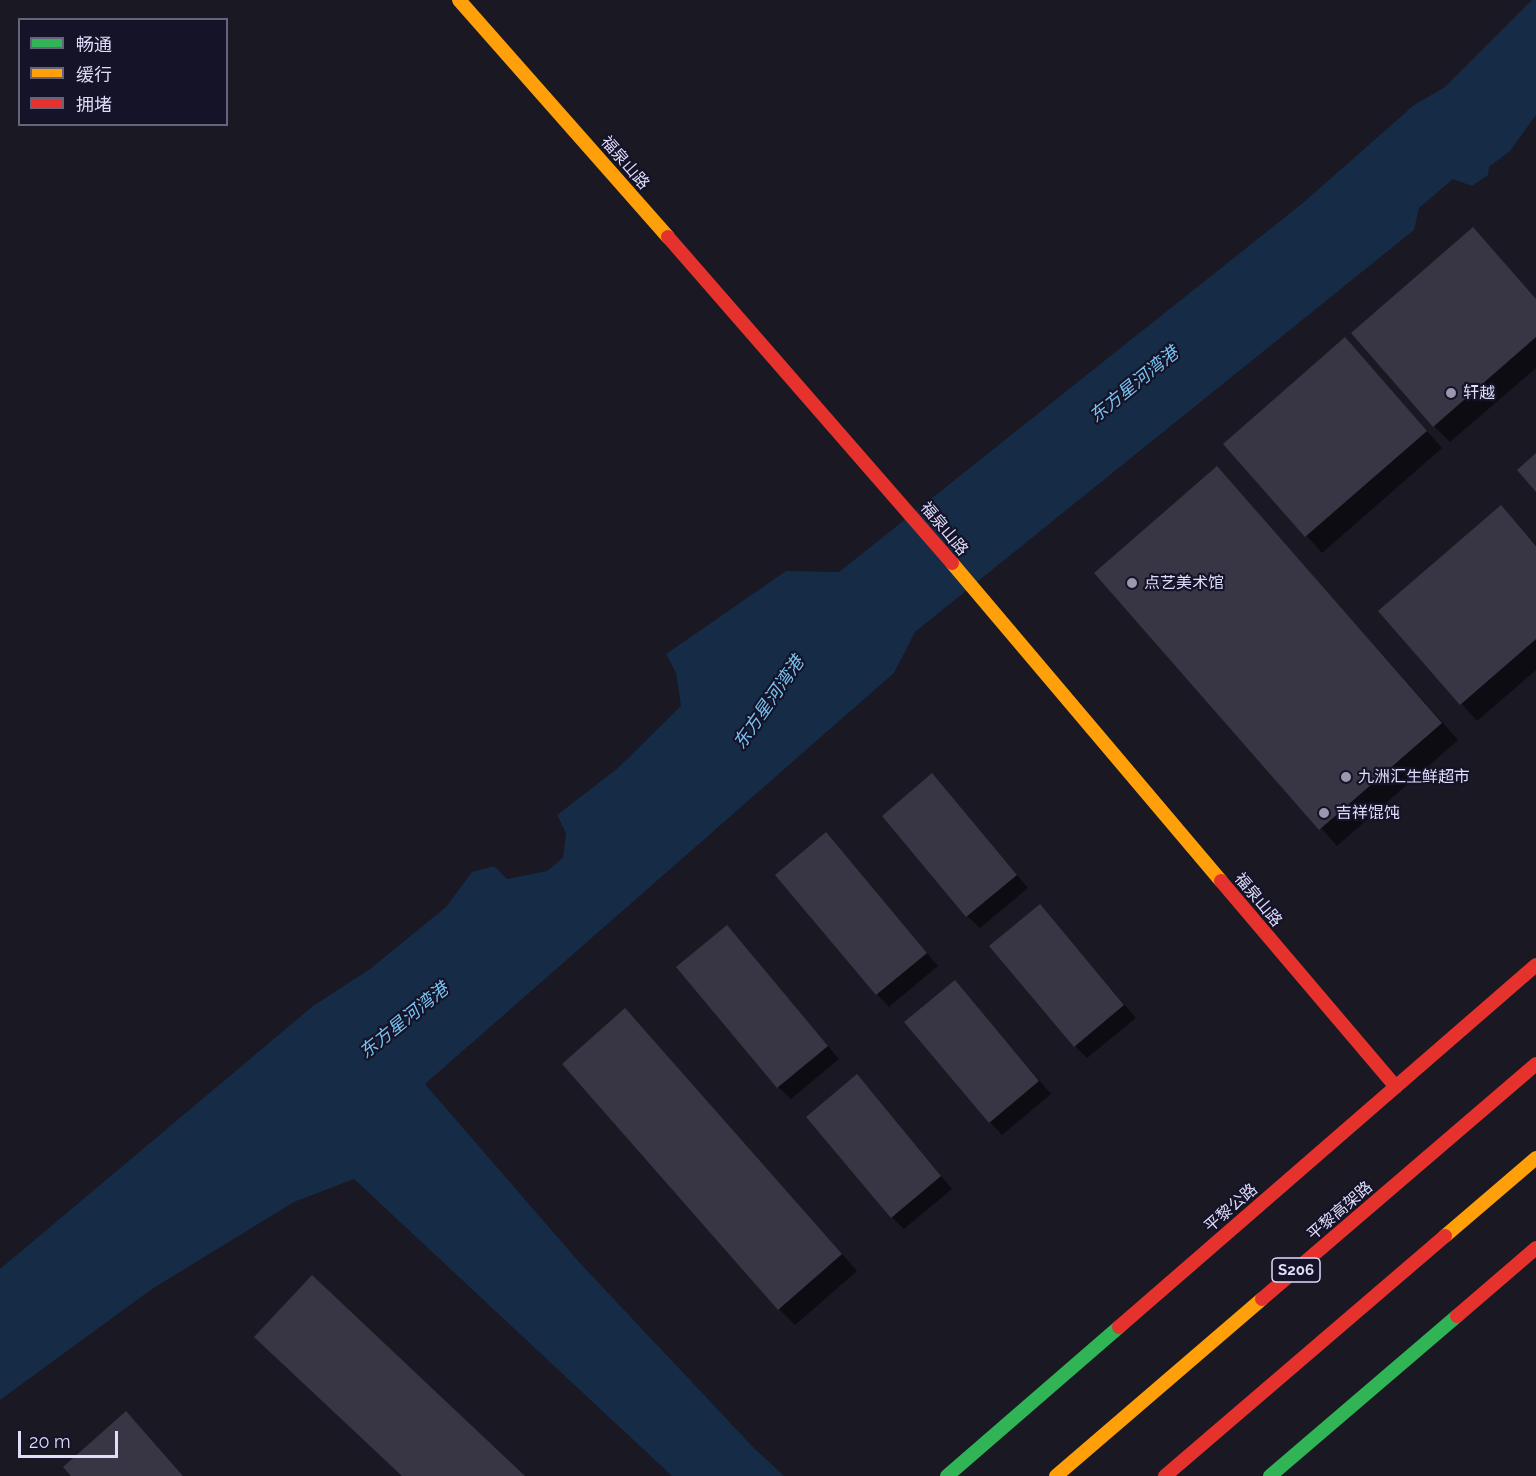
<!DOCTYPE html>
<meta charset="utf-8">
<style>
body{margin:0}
#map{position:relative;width:1536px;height:1476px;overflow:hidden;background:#191823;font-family:Raleway,"Noto Sans SC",sans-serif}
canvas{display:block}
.legend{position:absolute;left:18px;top:18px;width:210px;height:108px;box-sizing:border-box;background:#151328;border:2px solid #65647c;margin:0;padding:8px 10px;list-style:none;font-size:18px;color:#deddfb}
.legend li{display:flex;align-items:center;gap:12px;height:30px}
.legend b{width:30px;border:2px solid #65647c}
.scale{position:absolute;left:18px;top:1431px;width:100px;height:27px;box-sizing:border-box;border:3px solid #deddfb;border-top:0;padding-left:8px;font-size:18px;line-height:21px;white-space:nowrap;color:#deddfb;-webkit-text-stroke:4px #151328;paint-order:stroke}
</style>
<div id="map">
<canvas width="1536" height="1476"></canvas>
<ul class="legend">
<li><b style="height:8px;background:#30b455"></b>畅通</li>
<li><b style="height:8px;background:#ff9f0a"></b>缓行</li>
<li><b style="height:8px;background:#e5322d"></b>拥堵</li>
</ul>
<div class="scale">20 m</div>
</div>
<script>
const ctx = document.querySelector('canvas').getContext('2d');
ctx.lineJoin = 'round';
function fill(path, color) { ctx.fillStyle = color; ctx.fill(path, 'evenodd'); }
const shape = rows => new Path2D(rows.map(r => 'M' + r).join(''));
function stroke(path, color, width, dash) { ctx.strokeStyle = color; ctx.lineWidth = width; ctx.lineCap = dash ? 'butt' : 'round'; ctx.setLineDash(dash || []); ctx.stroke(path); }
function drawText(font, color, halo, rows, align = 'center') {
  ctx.font = font + ' Raleway,"Noto Sans SC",sans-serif'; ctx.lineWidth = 4.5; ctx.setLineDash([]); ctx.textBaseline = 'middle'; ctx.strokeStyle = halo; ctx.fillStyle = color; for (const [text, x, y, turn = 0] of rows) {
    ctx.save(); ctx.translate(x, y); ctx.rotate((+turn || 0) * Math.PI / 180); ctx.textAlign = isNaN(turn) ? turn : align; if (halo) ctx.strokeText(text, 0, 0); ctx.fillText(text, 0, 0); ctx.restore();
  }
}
fill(shape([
 [1532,0,1536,0,1536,115,1510,151,1489,167,1488,175,1472,186,1453,179,1419,208,1414,230,915,632,894,673,425,1084,579,1262,753,1447,784,1476,672,1476,354,1179,294,1202,152,1289,0,1400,0,1269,313,1006,370,969,446,907,472,872,494,866,507,879,547,871,563,858,566,833,557,815,618,768,681,706,676,673,666,654,786,571,839,572,1304,202,1414,105,1445,87]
]), '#152b46');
fill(shape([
 [1473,229,1536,299,1536,368,1450,442,1434,426],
 [1345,339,1442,448,1322,553,1225,444],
 [1217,468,1458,740,1337,846,1096,573],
 [1501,507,1536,545,1536,670,1477,721,1380,612],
 [932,775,1028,888,980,928,967,916],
 [838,847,938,966,889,1007,877,994],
 [1040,906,1136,1018,1087,1058,1075,1046],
 [727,927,839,1059,791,1099,778,1087],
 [955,982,1051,1094,1002,1135,990,1122],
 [625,1010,857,1271,795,1325,779,1309],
 [869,1089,952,1189,904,1229,892,1217],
 [126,1413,143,1430,183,1476,73,1476]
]), '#0007');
fill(shape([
 [1473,227,1536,299,1536,337,1433,427,1351,333],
 [1345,337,1427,431,1305,537,1223,444],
 [1536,453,1536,492,1517,470],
 [1217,466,1442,723,1319,830,1094,573],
 [1501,505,1536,546,1536,639,1460,705,1378,611],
 [932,773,1017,875,966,917,882,816],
 [826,832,927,953,876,995,775,875],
 [1040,904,1124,1005,1074,1047,989,946],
 [727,925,828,1046,777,1088,676,967],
 [955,980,1039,1081,989,1123,904,1022],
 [625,1008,842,1254,778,1310,562,1064],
 [857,1074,941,1176,891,1218,806,1117],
 [312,1275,525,1476,402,1476,254,1337],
 [126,1411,183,1476,71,1476,63,1467]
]), '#383644');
stroke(shape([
 [947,1476,1119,1327],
 [1270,1476,1457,1316]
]), '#30b455', 14);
stroke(shape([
 [459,0,668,237],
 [952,563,1221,881],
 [1445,1236,1536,1158],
 [1056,1476,1262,1299]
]), '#ff9f0a', 14);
stroke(shape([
 [668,237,952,563],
 [1221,881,1396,1087],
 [1262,1299,1536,1064],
 [1457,1316,1536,1248],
 [1119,1327,1536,965],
 [1165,1476,1445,1236]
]), '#e5322d', 14);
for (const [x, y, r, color] of [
 [1451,393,6,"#9998af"],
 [1132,583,6,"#9998af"],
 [1346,777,6,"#9998af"],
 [1324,813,6,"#9998af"]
]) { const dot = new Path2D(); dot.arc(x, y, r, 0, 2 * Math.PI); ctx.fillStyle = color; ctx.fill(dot); stroke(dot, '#151328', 2); }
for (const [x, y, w] of [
 [1296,1270,48]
]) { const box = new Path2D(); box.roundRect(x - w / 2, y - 12, w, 24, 4.5); ctx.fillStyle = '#151328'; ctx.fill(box); stroke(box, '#deddfb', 1.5); }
drawText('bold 15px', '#deddfb', null, [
 ["S206",1296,1270]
]);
drawText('16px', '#deddfb', '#151328', [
 ["福泉山路",625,163,49],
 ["福泉山路",944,529,50],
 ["福泉山路",1258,900,50],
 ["平黎公路",1231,1208,-41],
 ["平黎高架路",1340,1211,-41]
]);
drawText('16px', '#deddfb', '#151328', [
 ["轩越",1463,393],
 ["点艺美术馆",1144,583],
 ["九洲汇生鲜超市",1358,777],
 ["吉祥馄饨",1336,813]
], 'left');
drawText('italic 18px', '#77c2f0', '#151328', [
 ["东方星河湾港",1134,385,-39],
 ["东方星河湾港",769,703,-55],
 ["东方星河湾港",404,1021,-39]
]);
</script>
